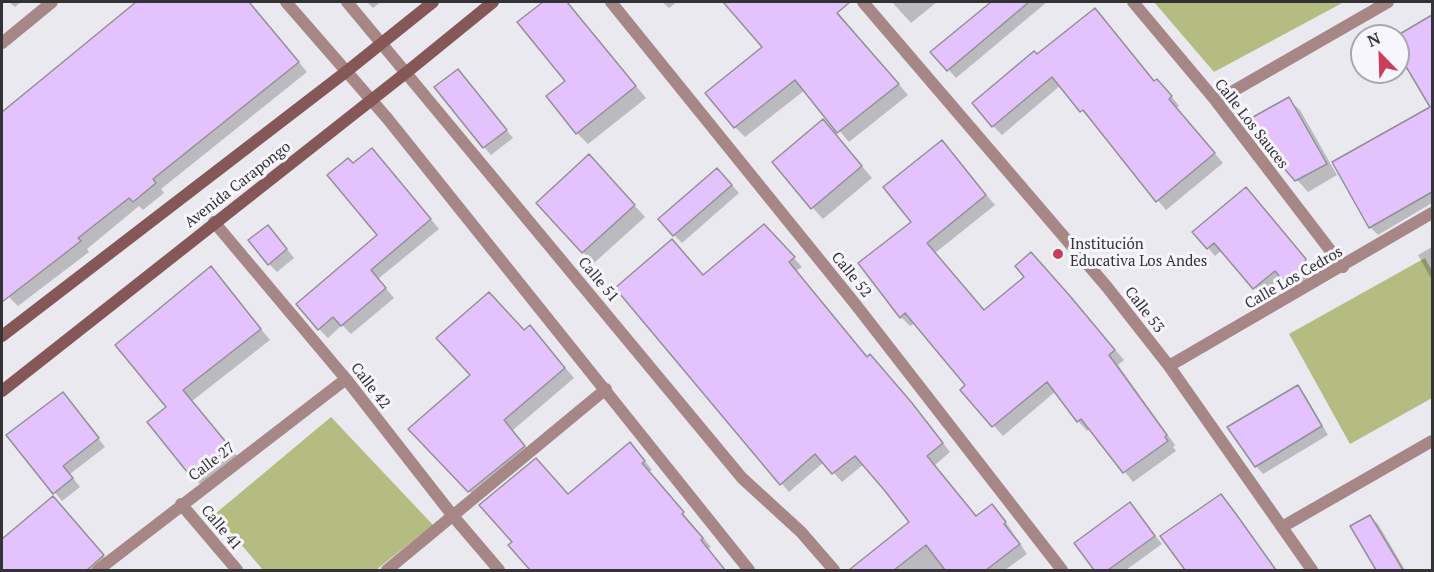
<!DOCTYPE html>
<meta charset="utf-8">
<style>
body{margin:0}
#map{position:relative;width:1434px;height:572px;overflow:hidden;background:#e9e9ef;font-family:"PT Serif",serif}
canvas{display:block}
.frame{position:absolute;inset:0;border:3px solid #333235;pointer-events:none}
.north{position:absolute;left:1350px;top:24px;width:60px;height:60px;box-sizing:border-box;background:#f6f6fc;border:2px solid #a8a8ac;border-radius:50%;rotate:337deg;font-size:16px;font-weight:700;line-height:24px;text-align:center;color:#333235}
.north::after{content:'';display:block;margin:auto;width:21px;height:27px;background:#cc3d5b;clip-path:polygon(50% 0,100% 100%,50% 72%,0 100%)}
</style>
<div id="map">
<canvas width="1434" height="572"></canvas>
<div class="frame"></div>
<div class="north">N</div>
</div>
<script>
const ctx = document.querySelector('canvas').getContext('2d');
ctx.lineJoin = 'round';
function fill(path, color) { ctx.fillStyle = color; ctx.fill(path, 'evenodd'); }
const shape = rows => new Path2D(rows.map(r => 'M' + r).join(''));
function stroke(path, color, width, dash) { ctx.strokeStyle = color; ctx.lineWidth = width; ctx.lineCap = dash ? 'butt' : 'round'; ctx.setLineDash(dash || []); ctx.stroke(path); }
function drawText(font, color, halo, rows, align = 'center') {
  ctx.font = font + ' "PT Serif",serif'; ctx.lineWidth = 6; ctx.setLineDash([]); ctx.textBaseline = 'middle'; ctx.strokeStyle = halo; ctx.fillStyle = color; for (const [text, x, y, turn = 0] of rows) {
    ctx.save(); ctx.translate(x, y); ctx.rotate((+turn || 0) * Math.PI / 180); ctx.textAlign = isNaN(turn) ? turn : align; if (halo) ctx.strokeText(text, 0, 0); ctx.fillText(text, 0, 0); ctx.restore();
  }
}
fill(shape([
 [1154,2,1344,2,1214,72],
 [1425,258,1432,271,1432,398,1350,444,1289,334],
 [331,417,433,525,376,570,263,570,215,514]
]), '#b5bc81');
fill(shape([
 [9,2,21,2,15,7],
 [139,2,249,2,307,72,161,189,164,193,143,210,139,206,87,249,89,252,18,306,7,295,2,298,2,111],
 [367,2,381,2,373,8],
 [545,2,567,2,646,98,588,144,577,133,567,82,519,23],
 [662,2,677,2,669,8],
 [741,2,829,2,908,95,849,142,805,90,745,137,735,127,765,47,732,9],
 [892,2,937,2,911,23],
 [993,2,1047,2,956,78,933,52],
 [1095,10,1155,83,1166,89,1179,106,1176,108,1223,163,1166,210,1061,85,1002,135,993,126,1037,56],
 [1432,15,1432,203,1378,235,1370,227,1432,107,1398,50,1398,36],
 [458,71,513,138,491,155,484,147],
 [1288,99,1300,110,1337,175,1308,192,1246,123],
 [834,133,872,178,823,219,812,207],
 [942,142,995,205,935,253,984,312,1040,263,1124,360,1118,365,1175,445,1173,447,1176,451,1133,482,1090,428,1087,431,1078,421,1056,391,1003,436,962,390,968,385,915,323,910,326,901,317,913,222],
 [381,159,439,229,378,279,394,298,351,334,342,325,328,338,319,329,379,235,353,165],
 [600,168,645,217,594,263,583,252],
 [725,177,739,193,682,243,674,235],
 [1253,197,1313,268,1309,279,1291,286,1283,278,1262,296,1222,250,1215,256,1208,248],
 [275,234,294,258,277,272,269,264],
 [773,235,802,267,796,271,868,358,879,365,921,414,950,452,935,465,977,517,992,506,1001,515,1027,554,1005,570,862,570,858,565,912,522,864,464,842,482,824,462,789,492,617,288,703,276],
 [1432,247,1432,280,1418,255],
 [211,268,270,340,192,401,239,458,203,487,193,477,168,407],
 [524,332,539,337,574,378,513,430,533,456,479,501,410,429],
 [1298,387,1305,395,1328,435,1263,474,1256,466],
 [70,402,105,447,70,474,80,487,62,501,8,435],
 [638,452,652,470,649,472,711,547,708,549,725,570,531,570,510,545,568,495],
 [1221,496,1228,504,1276,570,1187,570,1163,536],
 [52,498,112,565,106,570,2,570,2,540],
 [1130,504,1162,544,1126,570,1096,570,1076,543],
 [1370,517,1378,524,1405,570,1377,570,1352,527]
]), '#0003');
const building = shape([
 [136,2,249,2,299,62,153,179,156,183,133,202,129,198,78,238,81,241,2,302,2,112,136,2],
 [543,2,567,2,636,86,576,134,546,96,565,81,517,22,543,2],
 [723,2,850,2,837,13,899,84,837,133,795,80,734,128,705,93,762,47,723,2],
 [991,2,1029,2,947,71,930,52,991,2],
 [1095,8,1154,81,1157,79,1172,96,1169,99,1215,153,1156,202,1083,110,1080,112,1052,77,992,127,972,103,1034,51,1037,54,1095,8],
 [1432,15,1432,192,1369,228,1332,162,1430,107,1398,53,1398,35,1432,15],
 [458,69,507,130,483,148,434,87,458,69],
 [1289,97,1327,164,1295,181,1244,122,1289,97],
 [823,119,862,166,811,209,772,162,823,119],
 [942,140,986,195,927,243,984,310,1024,277,1015,266,1031,252,1070,296,1115,350,1109,355,1167,435,1165,437,1168,441,1123,473,1081,419,1077,422,1047,382,992,427,960,390,965,385,905,313,900,318,858,263,911,222,883,187,942,140],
 [372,148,431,219,371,270,386,288,341,326,333,317,318,330,296,304,377,235,327,175,348,158,353,163,372,148],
 [589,154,635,205,582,253,536,203,589,154],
 [717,168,732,185,673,236,658,219,717,168],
 [1246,187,1306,259,1302,271,1282,279,1275,271,1253,289,1214,243,1207,249,1192,232,1246,187],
 [764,224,795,257,789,262,867,357,870,354,912,403,943,443,927,456,976,516,992,504,1006,522,1004,524,1020,544,986,570,945,570,926,545,894,570,849,570,909,522,885,491,855,456,832,474,815,454,780,485,615,288,672,239,703,275,764,224],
 [268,225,287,249,268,265,248,240,268,225],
 [211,266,261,329,183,390,230,447,192,478,147,422,166,407,115,345,211,266],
 [489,292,524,330,530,325,565,368,504,420,525,446,468,492,408,429,470,375,436,338,489,292],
 [1298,385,1322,426,1255,467,1227,427,1298,385],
 [63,392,99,438,63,466,73,478,53,494,6,435,63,392],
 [630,442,645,461,642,463,684,512,682,514,703,538,701,540,725,570,530,570,508,545,512,542,479,505,536,458,568,494,630,442],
 [1221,494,1236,514,1276,570,1185,570,1160,536,1221,494],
 [53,496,104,555,87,570,2,570,2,539,53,496],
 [1130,502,1155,536,1108,570,1094,570,1074,543,1130,502],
 [1370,515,1403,570,1376,570,1350,526,1370,515]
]);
fill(building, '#e4c2fd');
stroke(building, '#939095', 1.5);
stroke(shape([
 [286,2,387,118,749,570],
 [347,2,742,478,801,532,834,570],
 [611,2,856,305,1062,570],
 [863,2,1107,287,1169,366,1312,570],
 [1133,2,1216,101,1343,267],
 [2,43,52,2],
 [1216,101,1388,2],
 [214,222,346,379,453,516,499,570],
 [1169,366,1432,213],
 [181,504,237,570],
 [1282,527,1432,441],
 [98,570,346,379],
 [387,570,606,389]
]), '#a78786', 12);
stroke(shape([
 [2,336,347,71,433,2],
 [2,391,407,72,493,2]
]), '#855857', 12);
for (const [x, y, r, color] of [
 [1058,254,6,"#cc3d5b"]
]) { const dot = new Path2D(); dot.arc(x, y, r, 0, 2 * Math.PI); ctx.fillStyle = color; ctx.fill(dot); stroke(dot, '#f6f6fc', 2); }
drawText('15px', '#333235', '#f6f6fc', [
 ["Calle Los Sauces",1251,124,52],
 ["Avenida Carapongo",238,185,-38],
 ["Calle 52",851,275,51],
 ["Calle Los Cedros",1294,278,-30],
 ["Calle 51",598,280,50],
 ["Calle 53",1144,310,52],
 ["Calle 42",370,386,52],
 ["Calle 27",212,462,-37],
 ["Calle 41",221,528,50]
]);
drawText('15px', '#333235', '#f6f6fc', [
 ["Institución",1070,245],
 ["Educativa Los Andes",1070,262]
], 'left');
</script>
